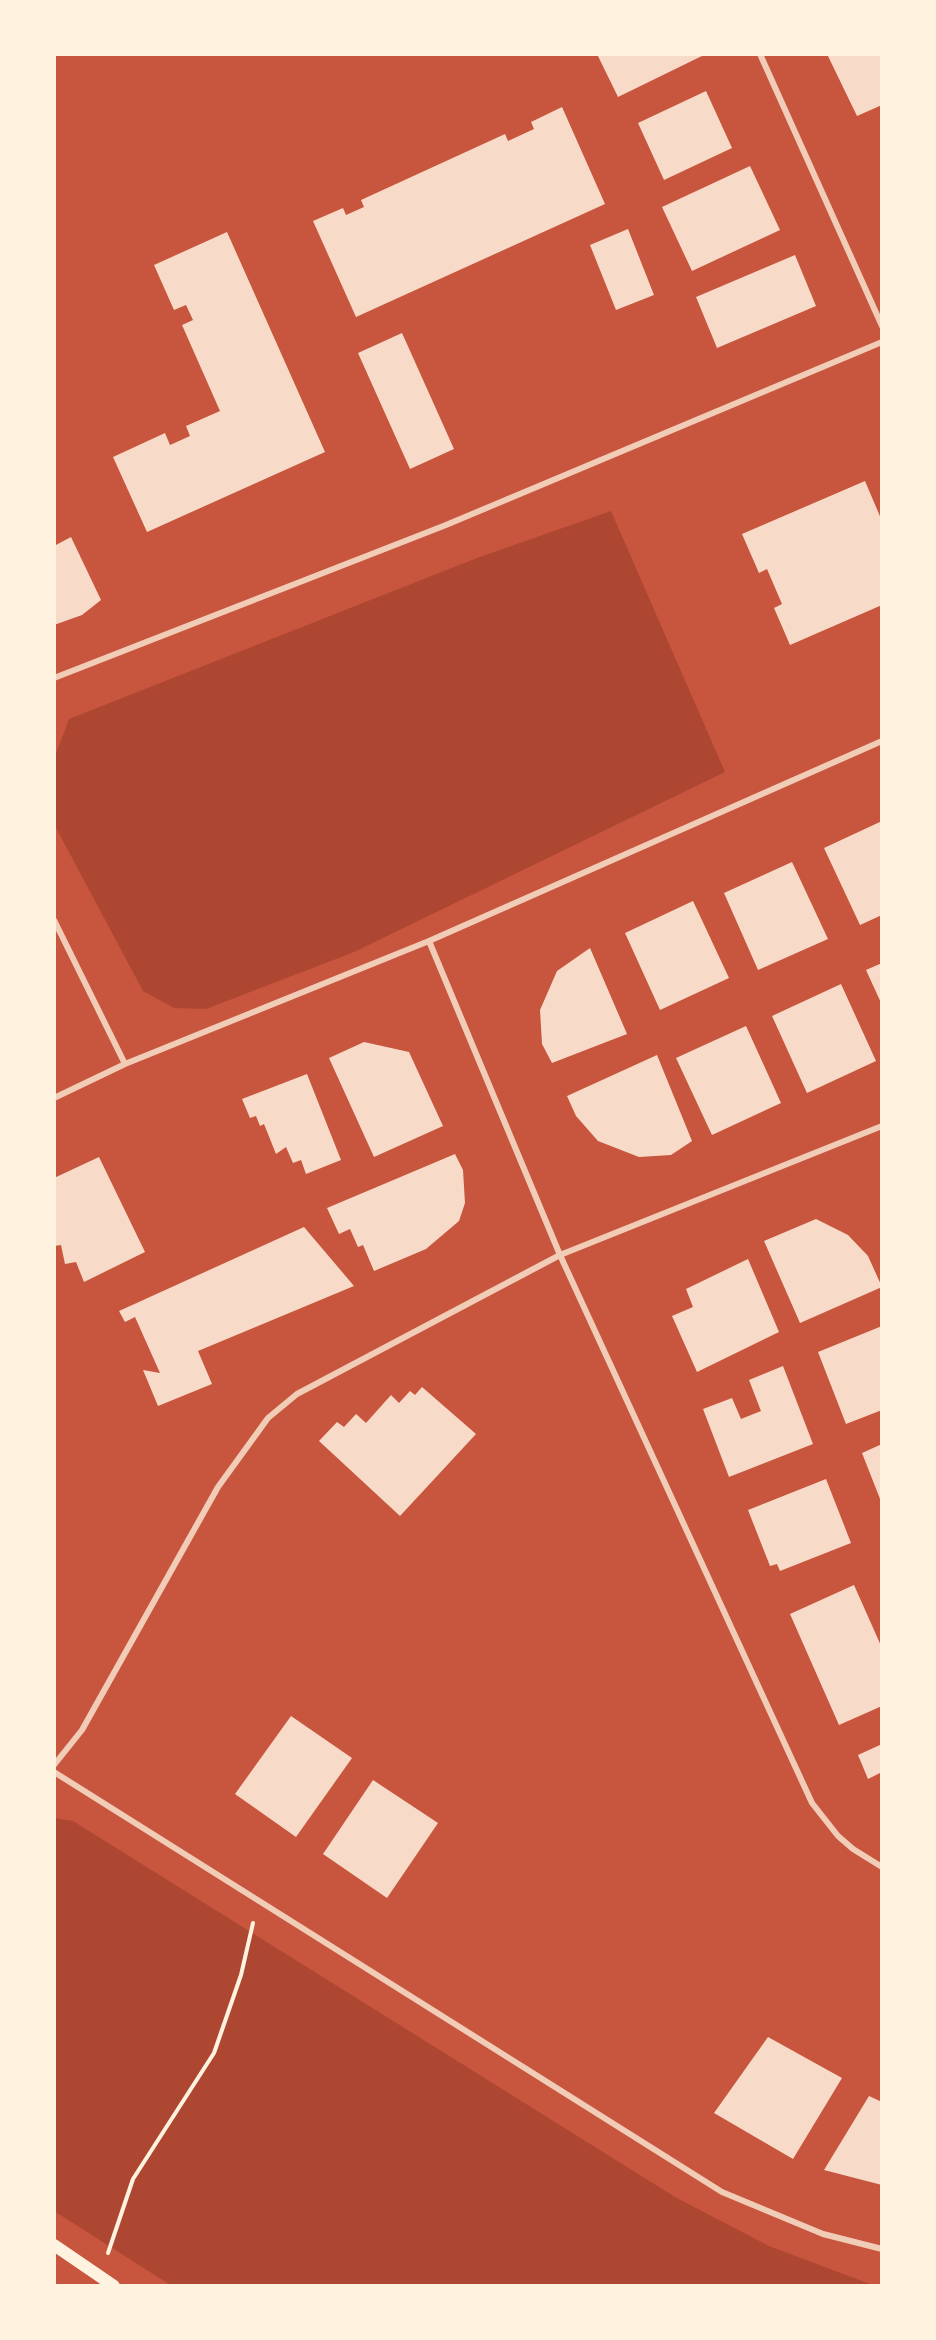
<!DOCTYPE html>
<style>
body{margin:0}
#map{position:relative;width:936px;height:2340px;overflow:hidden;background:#c8553d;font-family:Inter,sans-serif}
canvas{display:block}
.frame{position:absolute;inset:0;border:56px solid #fff3e0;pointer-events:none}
</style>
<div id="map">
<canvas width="936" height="2340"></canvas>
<div class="frame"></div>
</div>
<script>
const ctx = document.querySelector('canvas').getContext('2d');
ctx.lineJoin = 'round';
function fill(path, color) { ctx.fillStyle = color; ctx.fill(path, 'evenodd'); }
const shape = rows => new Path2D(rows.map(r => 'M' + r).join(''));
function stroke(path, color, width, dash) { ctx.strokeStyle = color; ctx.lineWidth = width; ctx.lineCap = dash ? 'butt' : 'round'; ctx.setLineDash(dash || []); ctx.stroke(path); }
fill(shape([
 [611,511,725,772,354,952,206,1009,174,1008,143,991,55,826,54,759,69,719,477,558],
 [54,1818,73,1821,675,2197,769,2246,875,2286,172,2286,54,2211]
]), '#ae4732');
fill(shape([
 [597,54,706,54,618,97],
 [827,54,882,54,882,105,857,116],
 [706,91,732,148,664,180,638,123],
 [562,107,605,204,356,317,313,221,343,208,346,215,364,207,361,200,505,134,508,141,534,129,531,122],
 [750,166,780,230,692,271,662,207],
 [628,229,654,295,616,310,590,245],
 [227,232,325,452,147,532,113,457,165,433,170,445,190,436,186,426,220,411,182,325,193,320,186,305,174,310,154,265],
 [795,255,816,306,717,348,696,297],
 [402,333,454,449,410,469,358,353],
 [865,481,882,521,882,605,790,645,774,608,782,604,767,569,759,573,742,534],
 [71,537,101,600,82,615,54,625,54,546],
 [882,821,882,915,860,925,824,848],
 [792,862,828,939,758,970,724,893],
 [693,901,729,978,660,1010,625,933],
 [590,948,627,1034,552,1063,542,1044,540,1010,557,971],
 [882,963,882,1005,866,970],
 [841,984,876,1061,807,1093,772,1016],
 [746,1026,781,1103,712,1135,676,1058],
 [364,1042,409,1052,443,1126,374,1157,329,1058],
 [657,1055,692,1141,671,1155,639,1157,598,1141,576,1116,567,1096],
 [307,1074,341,1160,306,1174,301,1160,293,1163,286,1147,276,1154,264,1124,260,1126,256,1116,250,1118,242,1099],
 [455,1154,463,1170,465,1203,459,1221,426,1249,374,1271,363,1245,358,1247,350,1229,339,1234,327,1208],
 [99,1157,145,1252,84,1282,76,1262,65,1264,61,1245,54,1246,54,1178],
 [816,1219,848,1235,868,1256,882,1287,800,1323,764,1241],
 [304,1227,354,1286,198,1351,212,1384,158,1406,143,1370,160,1373,135,1317,125,1322,119,1311],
 [748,1259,779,1332,697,1372,672,1316,693,1307,686,1289],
 [882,1326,882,1410,846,1424,818,1352],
 [783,1366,813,1444,729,1477,703,1409,732,1398,741,1419,761,1411,749,1380],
 [422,1387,476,1434,400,1516,319,1441,337,1422,344,1427,356,1414,366,1423,391,1395,399,1403,410,1391,415,1395],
 [882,1444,882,1504,862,1453],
 [826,1479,851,1543,780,1571,777,1564,770,1566,748,1510],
 [854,1585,882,1648,882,1706,839,1725,790,1614],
 [291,1716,352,1758,296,1837,235,1794],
 [882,1744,882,1772,868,1779,858,1755],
 [373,1780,438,1823,387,1898,323,1854],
 [768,2037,842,2078,793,2159,714,2113],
 [869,2096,882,2102,882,2185,824,2170]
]), '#f7dbc8');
stroke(shape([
 [108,2253,133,2179,214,2053,241,1975,253,1923]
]), '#fff3e0', 4);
stroke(shape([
 [760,54,882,326],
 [54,678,446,525,882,342],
 [54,920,125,1064],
 [429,941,560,1255,812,1803,838,1836,853,1849,882,1867],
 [54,1098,125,1064,429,941,882,741],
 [54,1765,82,1730,218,1487,268,1418,297,1394,560,1255,882,1126],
 [54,1772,722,2192,823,2234,882,2249]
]), '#f1ccb7', 6);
stroke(shape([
 [54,2245,114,2286]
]), '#fff3e0', 12);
</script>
